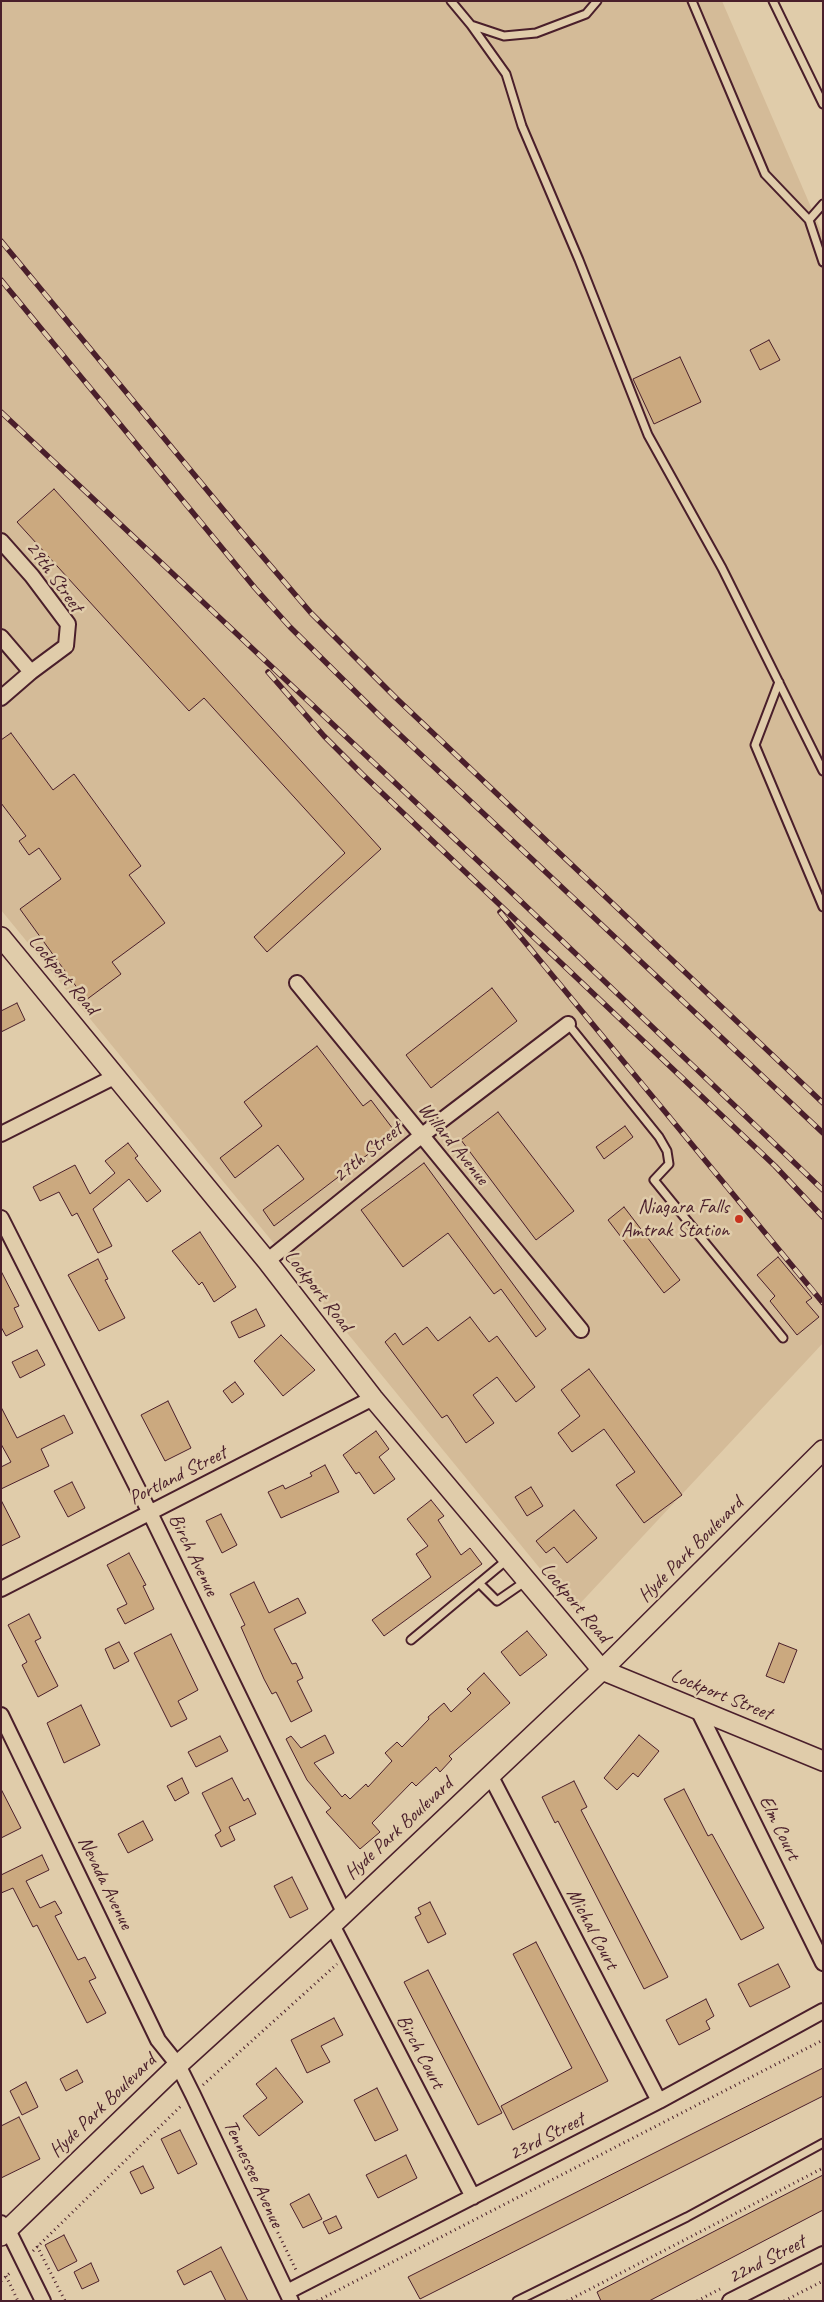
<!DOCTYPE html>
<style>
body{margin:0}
#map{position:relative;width:824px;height:2302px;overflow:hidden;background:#e0ccaa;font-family:Caveat,sans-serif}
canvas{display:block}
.frame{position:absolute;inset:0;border:2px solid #4a1f2b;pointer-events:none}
</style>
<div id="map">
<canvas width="824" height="2302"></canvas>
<div class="frame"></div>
</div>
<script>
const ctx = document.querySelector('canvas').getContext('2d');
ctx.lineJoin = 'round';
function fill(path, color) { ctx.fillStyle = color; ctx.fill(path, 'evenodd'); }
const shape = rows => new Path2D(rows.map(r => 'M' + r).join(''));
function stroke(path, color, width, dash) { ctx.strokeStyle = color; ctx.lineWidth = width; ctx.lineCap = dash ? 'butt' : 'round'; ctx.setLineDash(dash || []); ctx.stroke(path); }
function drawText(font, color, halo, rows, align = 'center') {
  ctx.font = font + ' Caveat,sans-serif'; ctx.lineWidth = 5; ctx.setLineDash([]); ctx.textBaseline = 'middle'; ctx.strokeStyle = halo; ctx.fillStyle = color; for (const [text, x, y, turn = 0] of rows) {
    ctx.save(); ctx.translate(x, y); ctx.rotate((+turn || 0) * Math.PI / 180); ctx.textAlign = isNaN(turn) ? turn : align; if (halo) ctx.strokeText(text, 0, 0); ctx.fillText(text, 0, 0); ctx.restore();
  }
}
fill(shape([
 [1,1,722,1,823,235,823,1343,574,1610,1,910]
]), '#d4bb98');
const building = shape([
 [769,340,780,360,760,370,750,350,769,340],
 [680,357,701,402,654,424,633,379,680,357],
 [54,489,381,849,267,952,254,937,345,853,204,698,189,711,17,522,54,489],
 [11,733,53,790,74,774,141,866,129,875,165,923,112,962,121,974,86,1000,20,909,61,879,39,848,29,855,19,841,26,836,1,803,1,740,11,733],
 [492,988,517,1021,431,1088,406,1055,492,988],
 [17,1003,25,1020,1,1032,1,1011,17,1003],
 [317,1046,363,1106,371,1100,396,1133,274,1226,263,1210,304,1179,278,1145,235,1178,220,1158,262,1126,244,1102,317,1046],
 [498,1112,574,1211,536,1240,461,1140,498,1112],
 [625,1126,633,1137,604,1159,596,1147,625,1126],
 [128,1143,138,1156,135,1158,161,1191,147,1202,129,1179,93,1209,112,1246,98,1253,77,1213,72,1216,59,1192,40,1201,33,1187,75,1165,90,1194,115,1173,105,1161,128,1143],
 [424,1163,546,1329,536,1337,501,1289,494,1294,448,1233,403,1267,361,1210,424,1163],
 [624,1207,680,1280,664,1293,608,1220,624,1207],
 [200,1232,236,1287,214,1302,202,1282,199,1285,172,1251,200,1232],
 [778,1257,812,1298,806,1302,819,1317,797,1335,770,1301,775,1296,757,1275,778,1257],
 [98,1259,108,1279,105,1280,125,1318,99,1331,68,1275,98,1259],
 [1,1271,19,1306,14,1308,23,1327,6,1336,1,1327,1,1271],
 [256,1309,265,1326,239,1338,231,1322,256,1309],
 [470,1317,489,1342,497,1336,535,1387,516,1402,497,1377,473,1395,494,1423,466,1443,447,1415,442,1418,385,1342,395,1333,403,1345,427,1327,438,1341,470,1317],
 [281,1335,315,1370,283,1396,254,1361,281,1335],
 [37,1350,45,1365,20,1378,12,1362,37,1350],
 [589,1369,682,1495,644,1523,616,1485,635,1472,604,1429,572,1452,558,1433,580,1416,561,1390,589,1369],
 [235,1382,244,1394,232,1403,223,1391,235,1382],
 [168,1401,191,1448,165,1461,141,1415,168,1401],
 [1,1407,17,1438,64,1415,73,1433,41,1449,49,1466,1,1489,1,1467,11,1462,1,1444,1,1407],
 [376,1431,389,1449,379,1457,395,1479,374,1494,359,1472,356,1474,343,1455,376,1431],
 [325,1465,339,1492,281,1518,268,1492,283,1485,285,1489,312,1476,310,1473,325,1465],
 [72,1482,85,1508,68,1517,54,1491,72,1482],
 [531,1487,543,1506,527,1516,515,1497,531,1487],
 [1,1500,20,1537,1,1546,1,1500],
 [431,1500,444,1516,438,1520,461,1555,470,1548,482,1564,384,1636,372,1620,431,1577,416,1554,428,1546,407,1519,431,1500],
 [574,1510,597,1538,567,1563,554,1547,546,1553,536,1541,574,1510],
 [221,1514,237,1545,222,1553,206,1521,221,1514],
 [129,1553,146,1585,143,1586,154,1609,125,1624,117,1609,127,1604,107,1565,129,1553],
 [254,1582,269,1613,298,1598,306,1613,274,1629,292,1664,296,1663,303,1678,297,1681,312,1711,291,1722,276,1692,272,1694,264,1679,241,1627,245,1625,230,1594,254,1582],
 [29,1614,41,1638,35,1641,58,1686,38,1697,22,1665,27,1662,8,1625,29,1614],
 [527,1631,547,1655,520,1676,501,1652,527,1631],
 [171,1634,198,1690,178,1701,187,1719,171,1727,134,1653,171,1634],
 [119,1642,129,1661,114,1669,105,1649,119,1642],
 [779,1643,797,1650,784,1683,766,1676,779,1643],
 [484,1673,510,1703,449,1756,452,1759,440,1772,436,1767,416,1786,412,1782,372,1823,380,1832,360,1849,326,1812,331,1808,307,1780,286,1739,291,1736,301,1748,325,1735,334,1753,314,1763,342,1797,345,1794,350,1799,366,1784,368,1787,392,1761,385,1753,397,1742,402,1747,429,1719,428,1717,444,1703,451,1712,471,1693,467,1689,484,1673],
 [81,1705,100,1745,64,1763,47,1723,81,1705],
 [639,1735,659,1751,638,1777,633,1773,617,1790,604,1778,639,1735],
 [220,1736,228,1751,196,1767,188,1752,220,1736],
 [182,1778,189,1793,175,1801,167,1786,182,1778],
 [232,1778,244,1801,248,1798,256,1814,229,1827,235,1840,221,1847,215,1835,221,1831,202,1793,232,1778],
 [574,1781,587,1807,581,1810,668,1977,644,1989,558,1821,555,1823,542,1797,574,1781],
 [1,1789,21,1828,1,1838,1,1789],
 [684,1789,708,1836,712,1834,764,1928,741,1940,664,1799,684,1789],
 [143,1821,153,1840,128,1853,118,1834,143,1821],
 [42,1855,49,1870,26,1881,40,1908,55,1901,62,1913,55,1916,78,1960,85,1957,96,1978,89,1981,106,2013,87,2023,37,1925,33,1927,13,1888,1,1893,1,1875,42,1855],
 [292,1877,308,1909,290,1918,274,1886,292,1877],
 [430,1902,446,1934,428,1943,415,1917,421,1914,418,1908,430,1902],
 [536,1942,608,2081,513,2130,501,2106,572,2068,513,1954,536,1942],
 [778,1964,790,1987,750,2007,738,1984,778,1964],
 [428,1970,502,2113,478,2125,404,1982,428,1970],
 [706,1999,714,2016,706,2021,710,2029,679,2045,666,2020,706,1999],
 [334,2018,343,2035,321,2046,330,2062,307,2073,291,2040,334,2018],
 [276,2068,303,2102,259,2136,243,2116,267,2098,256,2084,276,2068],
 [823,2068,823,2096,420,2299,408,2277,823,2068],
 [77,2070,83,2082,66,2091,60,2079,77,2070],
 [26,2082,38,2107,22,2115,10,2091,26,2082],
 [377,2088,398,2130,375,2141,354,2100,377,2088],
 [19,2117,40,2159,1,2178,1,2126,19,2117],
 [180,2130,197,2164,178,2174,161,2139,180,2130],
 [406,2155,417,2178,378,2198,366,2175,406,2155],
 [143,2166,154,2188,141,2194,130,2172,143,2166],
 [823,2175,823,2210,649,2301,601,2301,597,2292,823,2175],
 [309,2194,322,2219,303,2228,290,2204,309,2194],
 [336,2216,342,2228,329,2234,323,2222,336,2216],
 [64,2235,77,2261,58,2271,45,2245,64,2235],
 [221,2247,248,2301,226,2301,211,2271,184,2285,177,2271,221,2247],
 [91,2263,99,2281,82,2289,74,2272,91,2263]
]);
fill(building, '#cba97f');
stroke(building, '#4a1f2b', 1);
const lane = shape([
 [451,1,471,25,504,36,536,33,586,14,597,1],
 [692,1,765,174,809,220],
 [773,1,823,104],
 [471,25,506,74,522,126,579,260,648,435,722,568,823,771],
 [823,204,809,220,823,262],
 [779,682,755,745,823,907],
 [568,1024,659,1137,667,1151,669,1164,654,1180,783,1338],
 [479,1583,497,1601,526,1581],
 [411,1640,508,1559],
 [517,2301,687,2217,823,2143]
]);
const street = shape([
 [1,541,32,576,68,624,66,646,31,672,1,698],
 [1,637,31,672],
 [297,983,581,1330],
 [1,1134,116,1076],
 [1,1218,150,1513,344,1912],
 [267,1261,421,1136,568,1024],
 [1,1589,373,1398],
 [699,1712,823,1963],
 [1,1715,158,2040,178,2065,193,2095,291,2301],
 [490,1775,659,2101],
 [332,1925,473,2197],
 [1,2223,8,2230,43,2301],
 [287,2292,659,2101,823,2011],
 [730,2301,823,2254]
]);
const secondary = shape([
 [1,937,267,1261,373,1398,602,1670,823,1761],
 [1,2236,178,2065,332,1925,602,1670,823,1450]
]);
stroke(lane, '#4a1f2b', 11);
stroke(street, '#4a1f2b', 18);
stroke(secondary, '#4a1f2b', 22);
stroke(shape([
 [203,2085,337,1964],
 [258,2192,297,2272],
 [37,2246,65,2301],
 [33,2251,182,2105],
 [6,2276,18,2301],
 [1,2281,12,2271],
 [317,2301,823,2040],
 [567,2301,823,2168],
 [697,2301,720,2289],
 [784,2301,823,2281]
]), '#4a1f2b', 3, [1, 4]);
stroke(lane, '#e0ccaa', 7);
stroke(street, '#e0ccaa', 14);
stroke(secondary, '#e0ccaa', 19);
const rail = shape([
 [1,241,245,536,311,613,396,698,823,1103],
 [1,280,255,588,290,627,381,717,823,1133],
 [1,412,509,890,823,1190],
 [268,672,324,736,362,774,775,1166,823,1217],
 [500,912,823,1303]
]);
stroke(rail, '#4a1f2b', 5.5);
stroke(rail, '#e0ccaa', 4, [11]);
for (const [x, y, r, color] of [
 [739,1219,5,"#c8321e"]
]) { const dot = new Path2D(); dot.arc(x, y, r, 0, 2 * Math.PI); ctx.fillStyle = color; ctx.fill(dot); stroke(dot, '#e0ccaa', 2); }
drawText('20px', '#4a1f2b', '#e0ccaa', [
 ["29th Street",54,577,54],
 ["Lockport Road",63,975,50],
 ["Willard Avenue",453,1144,51],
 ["27th Street",368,1153,-39],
 ["Lockport Road",318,1291,52],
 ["Portland Street",178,1476,-27],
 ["Hyde Park Boulevard",691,1550,-45],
 ["Birch Avenue",193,1555,64],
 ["Lockport Road",575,1603,50],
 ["Lockport Street",721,1695,22],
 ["Elm Court",779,1828,64],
 ["Hyde Park Boulevard",399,1829,-43],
 ["Nevada Avenue",105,1883,64],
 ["Michal Court",592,1929,62],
 ["Birch Court",420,2052,62],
 ["Hyde Park Boulevard",103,2106,-44],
 ["23rd Street",547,2137,-27],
 ["Tennessee Avenue",253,2174,65],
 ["22nd Street",767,2260,-27]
]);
drawText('20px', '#4a1f2b', '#e0ccaa', [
 ["Niagara Falls",729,1208],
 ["Amtrak Station",729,1231]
], 'right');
</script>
